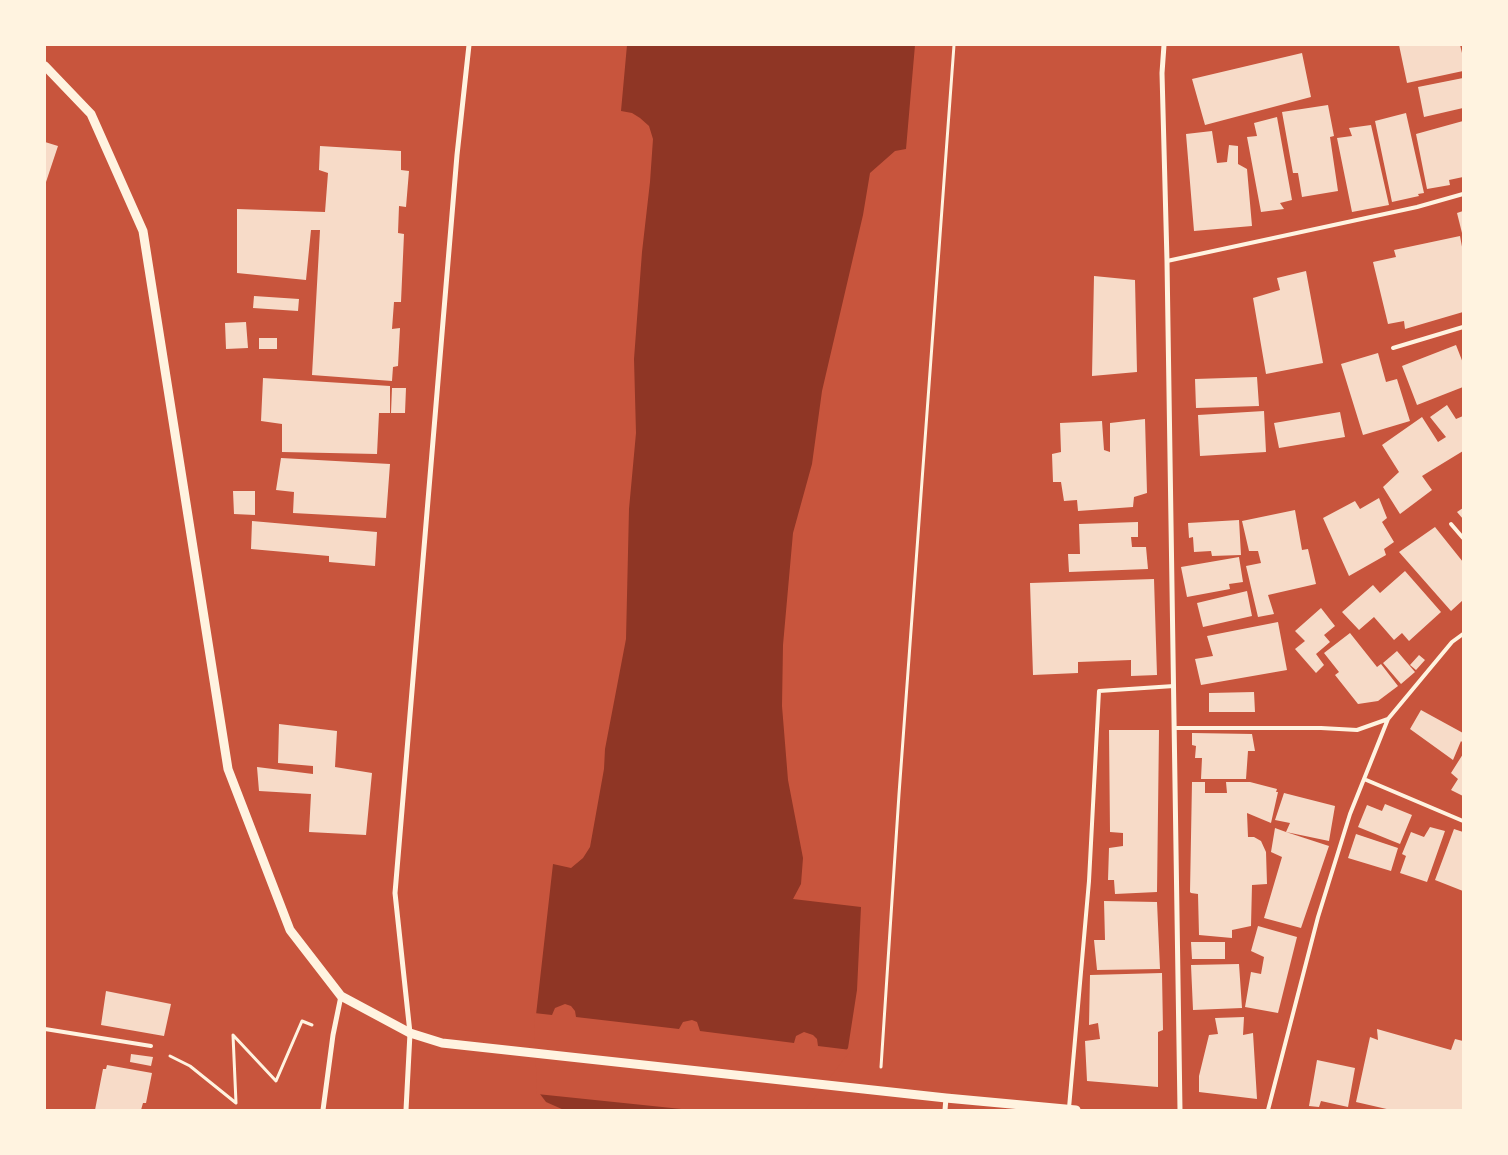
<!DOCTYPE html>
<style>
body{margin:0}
#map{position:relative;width:1508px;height:1155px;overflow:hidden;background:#c8553d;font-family:Rubik,sans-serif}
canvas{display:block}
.frame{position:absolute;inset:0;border:46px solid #fff3e0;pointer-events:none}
</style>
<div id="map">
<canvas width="1508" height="1155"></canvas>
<div class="frame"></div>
</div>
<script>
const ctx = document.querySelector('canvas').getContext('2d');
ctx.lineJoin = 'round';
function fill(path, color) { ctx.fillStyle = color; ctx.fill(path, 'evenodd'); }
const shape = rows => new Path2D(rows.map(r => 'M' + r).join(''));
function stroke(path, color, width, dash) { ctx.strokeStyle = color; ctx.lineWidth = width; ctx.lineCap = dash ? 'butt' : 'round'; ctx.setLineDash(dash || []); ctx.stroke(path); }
fill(shape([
 [627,45,915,45,906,149,895,151,870,173,863,215,822,391,812,464,793,533,783,645,782,706,788,780,803,858,801,884,793,899,861,907,857,990,848,1048,802,1110,564,1110,546,1102,540,1094,536,1015,553,864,571,868,583,858,590,847,604,769,605,749,626,639,629,509,636,433,634,359,642,252,650,182,653,139,649,126,640,118,632,113,621,111]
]), '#8f3625');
fill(shape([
 [565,1004,571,1006,575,1011,576,1017,679,1029,683,1022,692,1020,697,1022,700,1031,794,1043,796,1036,804,1032,813,1035,817,1039,818,1046,851,1050,805,1110,691,1110,537,1094,534,1013,552,1015,555,1008]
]), '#c8553d');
fill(shape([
 [1399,45,1460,45,1463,57,1463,71,1407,83],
 [1302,53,1311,97,1205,125,1192,79],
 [1463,78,1463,108,1424,117,1418,87],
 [1328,105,1334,136,1330,137,1338,191,1302,197,1298,173,1293,173,1282,112],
 [1406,113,1424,193,1418,194,1419,196,1392,202,1375,121],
 [1277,117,1292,200,1280,203,1284,209,1261,212,1247,137,1257,136,1254,123],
 [1463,121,1463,177,1449,180,1450,185,1427,189,1416,134],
 [1371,125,1389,205,1352,212,1337,138,1352,136,1349,128],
 [1212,131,1217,163,1227,162,1229,145,1238,146,1238,164,1247,169,1252,226,1194,231,1186,134],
 [45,142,58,146,45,185],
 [320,146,401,151,401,170,409,171,406,207,399,206,398,233,404,234,401,302,394,302,392,329,400,328,398,366,393,367,392,381,312,375,320,230,311,230,306,280,237,273,237,209,325,212,328,173,319,170],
 [1463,211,1463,233,1462,233,1457,213],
 [1460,236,1463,252,1463,312,1405,329,1404,321,1388,324,1373,262,1396,257,1394,250],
 [1306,271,1323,363,1266,374,1253,298,1280,290,1277,278],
 [1094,276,1135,280,1137,372,1092,376],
 [254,296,299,299,298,311,253,308],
 [246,322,248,348,226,349,225,323],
 [259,338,277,338,277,349,259,349],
 [1456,345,1463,363,1463,387,1417,405,1402,366],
 [1378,353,1386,382,1397,379,1410,421,1363,435,1341,364],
 [1257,377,1259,406,1196,408,1195,379],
 [263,378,390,386,390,413,379,413,377,454,282,452,282,424,261,421],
 [392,388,406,388,405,413,391,413],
 [1447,405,1456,419,1463,416,1463,451,1422,476,1432,490,1400,514,1383,487,1399,472,1382,445,1422,417,1438,442,1446,437,1430,417],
 [1264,411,1266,452,1200,456,1198,415],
 [1340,412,1345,437,1279,448,1274,423],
 [1145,419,1147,493,1134,497,1133,507,1078,511,1077,500,1064,501,1061,482,1053,482,1052,454,1061,452,1060,423,1102,421,1104,450,1110,452,1110,423],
 [281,458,390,464,386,518,293,513,294,492,276,490],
 [233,491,255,491,255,515,234,514],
 [1379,498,1387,518,1382,522,1394,542,1384,549,1386,555,1349,576,1323,518,1355,501,1360,509],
 [1463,508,1463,519,1457,512],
 [1295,510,1302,550,1308,549,1316,584,1268,595,1274,614,1258,617,1246,566,1261,563,1258,551,1249,551,1242,521],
 [1239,520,1241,555,1212,556,1211,551,1194,552,1193,537,1189,538,1188,523],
 [252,521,377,532,375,566,329,562,329,556,251,549],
 [1138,522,1138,537,1131,537,1132,547,1146,547,1148,569,1069,572,1068,554,1080,554,1079,524],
 [1435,527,1463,562,1463,600,1451,611,1399,552],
 [1239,557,1243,582,1229,584,1230,589,1187,597,1181,567],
 [1405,571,1441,612,1409,641,1402,633,1394,640,1374,617,1359,630,1342,612,1373,585,1380,593],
 [1154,579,1157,675,1131,676,1131,660,1078,662,1078,673,1033,675,1030,583],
 [1247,591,1252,616,1203,627,1197,603],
 [1321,608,1335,626,1324,635,1330,642,1316,654,1324,665,1316,673,1295,649,1305,641,1295,631],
 [1278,622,1287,670,1201,685,1195,659,1213,656,1207,636],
 [1350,633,1377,667,1381,664,1398,686,1378,701,1358,704,1335,675,1339,672,1324,653],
 [1397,651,1415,672,1401,684,1383,663],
 [1419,655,1425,660,1416,670,1410,665],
 [1254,692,1255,712,1209,712,1209,693],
 [1421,710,1463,733,1463,743,1461,741,1453,760,1410,729],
 [279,724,337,731,335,767,372,773,366,835,309,832,311,794,259,791,257,767,313,774,313,766,278,763],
 [1109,730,1159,730,1157,892,1115,894,1114,880,1108,880,1109,848,1123,846,1123,833,1110,832],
 [1192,733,1252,734,1255,751,1248,751,1246,779,1201,779,1202,758,1195,758,1196,746,1192,745],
 [1463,754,1463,796,1451,790,1458,779,1451,773],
 [1192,782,1205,782,1205,793,1227,793,1226,782,1250,782,1277,789,1276,792,1278,792,1271,823,1247,813,1248,837,1254,837,1261,841,1266,852,1267,884,1252,885,1251,926,1232,930,1232,938,1199,935,1198,894,1191,893,1190,892],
 [1284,793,1335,806,1329,841,1286,832,1329,846,1301,928,1264,918,1282,857,1271,852,1275,828,1286,832,1290,823,1275,820],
 [1385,804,1412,815,1400,844,1358,827,1367,805,1382,811],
 [1430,827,1445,831,1427,882,1400,873,1406,856,1402,854,1411,832,1424,837],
 [1454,829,1463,832,1463,891,1435,880],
 [1356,834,1398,848,1391,871,1348,858],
 [1104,901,1157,902,1160,969,1097,970,1094,940,1105,940],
 [1258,926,1297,937,1278,1013,1245,1007,1251,972,1261,974,1264,957,1251,951],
 [1191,942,1225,942,1225,959,1192,959],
 [1239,964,1242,1008,1193,1010,1191,965],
 [1162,973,1163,1030,1158,1032,1158,1087,1087,1081,1085,1041,1100,1039,1098,1023,1089,1025,1090,975],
 [106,991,171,1004,164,1036,101,1025],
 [1244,1017,1243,1035,1253,1033,1257,1099,1199,1092,1199,1076,1209,1035,1218,1034,1215,1018],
 [1377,1029,1451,1050,1455,1039,1463,1041,1463,1110,1391,1110,1356,1102,1370,1037,1378,1040],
 [131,1054,153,1057,151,1066,130,1062],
 [1317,1060,1355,1068,1348,1107,1321,1101,1319,1107,1309,1106],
 [107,1065,152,1073,146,1103,143,1103,141,1110,95,1110,103,1069,106,1069]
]), '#f7dbc8');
stroke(shape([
 [170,1056,190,1066,236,1103,233,1035,276,1081,302,1021,312,1025],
 [881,1067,899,794,954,45]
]), '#fff3e0', 3);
stroke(shape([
 [1167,261,1417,207,1463,194],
 [1393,348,1463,327],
 [1451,524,1463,538],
 [1175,728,1321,728,1357,730,1388,719],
 [1364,779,1463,821],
 [45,1029,151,1046],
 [1069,1108,1089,881,1099,691,1174,686],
 [1268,1110,1318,917,1350,814,1388,719,1452,642,1463,634]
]), '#fff3e0', 4);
stroke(shape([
 [1164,45,1162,73,1167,261,1180,1110],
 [323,1110,333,1035,341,996],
 [406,1110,410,1033,395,893,457,155,469,45],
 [945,1110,946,1098]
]), '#fff3e0', 5);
stroke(shape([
 [45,66,91,114,143,231,228,769,290,930,341,996,410,1033,442,1043,946,1098,1076,1110]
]), '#fff3e0', 9);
</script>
